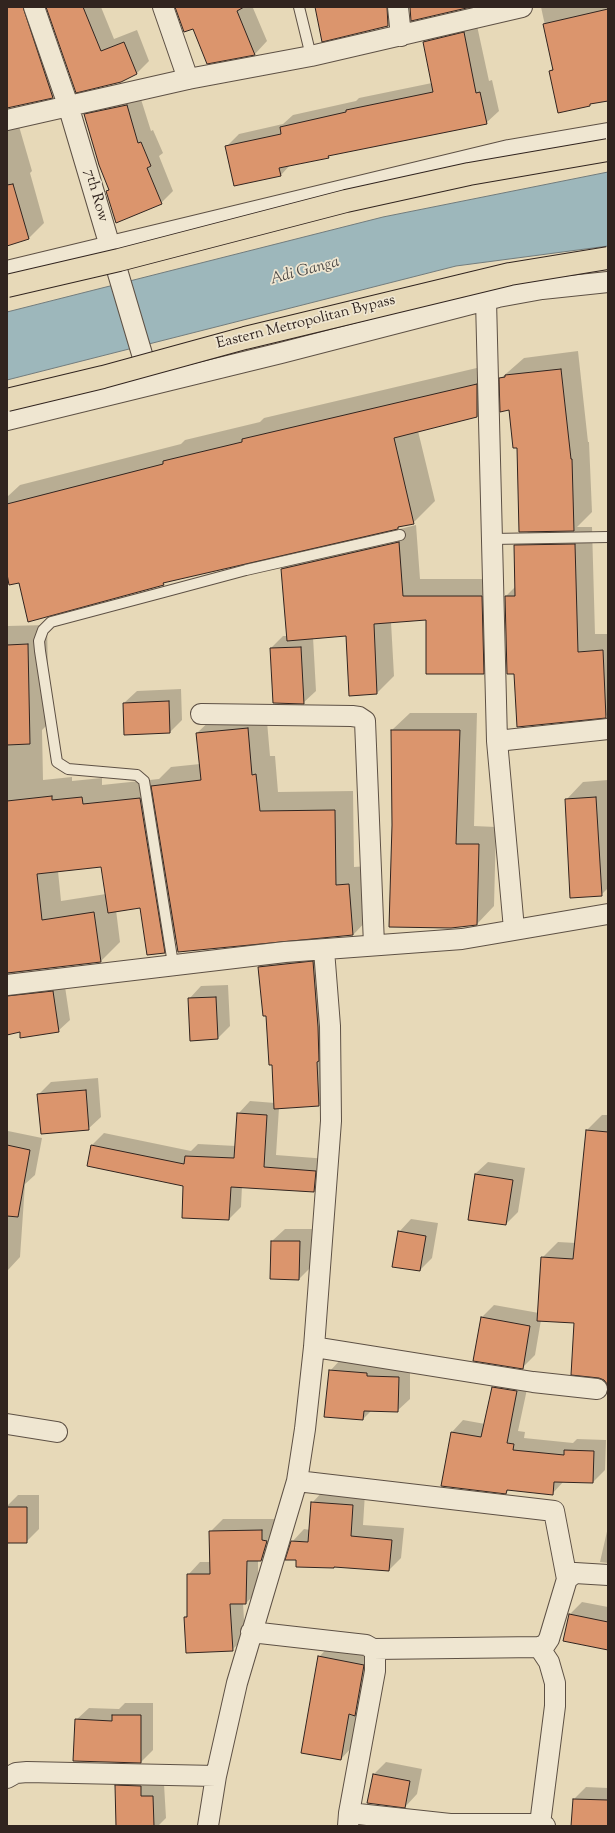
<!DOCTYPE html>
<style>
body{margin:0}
#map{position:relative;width:615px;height:1833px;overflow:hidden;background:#e7d9b8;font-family:"Sorts Mill Goudy",serif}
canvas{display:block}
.frame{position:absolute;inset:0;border:8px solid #31241f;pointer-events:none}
</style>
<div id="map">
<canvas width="615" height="1833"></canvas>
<div class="frame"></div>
</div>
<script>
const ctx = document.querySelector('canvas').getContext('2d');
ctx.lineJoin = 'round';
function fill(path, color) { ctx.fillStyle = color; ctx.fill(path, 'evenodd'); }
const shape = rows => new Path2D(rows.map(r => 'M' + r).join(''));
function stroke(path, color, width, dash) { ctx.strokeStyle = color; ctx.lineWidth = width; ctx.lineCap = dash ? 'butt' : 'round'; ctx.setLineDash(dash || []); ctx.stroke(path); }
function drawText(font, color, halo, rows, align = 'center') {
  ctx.font = font + ' "Sorts Mill Goudy",serif'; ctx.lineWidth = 3.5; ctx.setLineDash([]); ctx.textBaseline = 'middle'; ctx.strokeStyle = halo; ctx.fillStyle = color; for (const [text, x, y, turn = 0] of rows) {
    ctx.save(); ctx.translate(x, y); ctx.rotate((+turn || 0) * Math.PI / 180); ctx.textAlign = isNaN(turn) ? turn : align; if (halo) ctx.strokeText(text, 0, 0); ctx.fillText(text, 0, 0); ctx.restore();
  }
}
const water = shape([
 [608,172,608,246,456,266,7,380,7,312,383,217,608,172]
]);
fill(water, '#9db7bb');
stroke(water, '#727c7d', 1);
fill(shape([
 [7,7,39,7,65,84,53,97,7,107],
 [47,7,101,7,114,39,137,30,149,61,137,73,120,82],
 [176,7,256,7,253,8,267,41,255,54,208,63,193,27],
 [316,7,400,7,401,12,388,25],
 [541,7,608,7,608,100,558,112,550,71,554,67],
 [476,21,489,81,492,80,499,111,486,123,331,154,328,157,291,164,281,175,227,146,239,134,283,124,293,115,356,101,359,98,432,83,424,42,436,30],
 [139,93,151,131,153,130,163,153,159,156,173,191,161,203,107,192,109,189,85,115,97,102],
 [16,116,32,171,30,173,44,223,28,239,7,245,7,118],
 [578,351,588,442,589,442,592,512,577,527,592,527,595,634,608,634,608,714,605,717,515,673,506,596,515,587,515,546,529,531,518,446,500,379,524,358],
 [498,363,498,395,477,417,418,431,435,501,413,523,400,526,396,530,416,525,420,579,499,579,501,656,483,673,427,619,391,622,394,676,377,693,350,695,346,634,313,637,316,691,303,703,271,648,283,636,288,636,282,569,301,550,167,581,163,584,20,581,7,570,7,497,20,485,181,444,185,440,260,422,264,418],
 [47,625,49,723,42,730,43,780,72,777,72,781,102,778,102,785,159,779,171,767,200,764,197,733,216,715,266,710,270,756,275,756,278,792,353,791,354,867,368,866,371,916,353,935,177,939,164,952,140,907,116,910,120,942,101,961,7,974,7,626],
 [102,866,106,894,61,901,58,871],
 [181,689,182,720,170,732,124,703,137,691],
 [410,713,477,713,474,826,496,827,494,906,477,924,393,825,392,730],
 [608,745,608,778,607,778],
 [608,780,608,888,601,895,566,800,583,782],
 [325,950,331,1093,319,1105,279,1108,276,1155,328,1159,326,1179,314,1191,242,1186,241,1207,229,1219,184,1185,88,1166,92,1145,104,1133,191,1151,198,1144,236,1146,238,1114,250,1101,275,1103,273,1064,259,967,272,955],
 [64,980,70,1020,58,1031,20,1031,7,1034,7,994],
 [228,985,230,1026,218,1038,189,999,201,986],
 [98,1078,101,1117,88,1129,38,1095,51,1082],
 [602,1115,608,1115,608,1384,575,1322,541,1320,535,1355,522,1368,482,1317,494,1305,539,1313,542,1258,558,1242,576,1243,586,1131],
 [8,1131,42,1138,35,1175,25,1184,20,1257,8,1270],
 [488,1162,525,1168,518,1212,506,1224,475,1174],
 [411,1219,438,1223,432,1258,420,1270,399,1232],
 [285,1229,312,1229,311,1267,299,1279,272,1241],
 [342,1358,410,1365,410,1399,397,1411,372,1410,363,1419,330,1371],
 [505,1376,529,1380,518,1431,525,1432,524,1438,573,1443,577,1439,606,1440,605,1470,593,1482,564,1481,552,1494,509,1489,506,1493,442,1485,452,1432,463,1420,485,1424,493,1388],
 [324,1490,365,1493,363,1525,404,1528,401,1558,389,1570,336,1566,334,1567,297,1559,292,1542,304,1529,310,1530,312,1503],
 [18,1495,39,1495,39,1529,26,1542,7,1542,7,1506],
 [223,1519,274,1519,273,1547,261,1560,258,1560,258,1591,246,1603,243,1603,245,1637,232,1650,185,1617,188,1615,188,1575,200,1562,211,1562,210,1532],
 [608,1527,608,1563,600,1562],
 [582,1602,608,1607,608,1649,570,1614],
 [331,1644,375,1653,353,1746,341,1759,319,1657],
 [125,1703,153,1703,153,1750,141,1762,76,1720,89,1708,119,1709],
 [386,1762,422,1769,417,1794,405,1807,374,1774],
 [128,1773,164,1784,166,1818,158,1826,117,1826,116,1786],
 [586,1787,608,1788,608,1826,572,1826,574,1799]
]), '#0003');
const building = shape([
 [7,7,23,7,53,98,7,108,7,7],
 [46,7,83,7,101,51,124,42,137,74,121,82,76,93,46,7],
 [175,7,244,7,237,11,255,55,207,64,193,29,184,32,175,7],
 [315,7,387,7,388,26,322,42,315,7],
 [410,7,471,7,411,21,410,7],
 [608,9,608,101,590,104,590,106,558,113,549,71,553,70,543,24,608,9],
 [464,32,476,93,480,92,487,124,328,156,329,158,279,168,281,176,234,186,225,146,281,134,280,127,346,112,346,110,433,92,423,42,464,32],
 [127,105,138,143,141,142,151,166,147,168,162,204,116,223,106,191,109,190,99,165,84,114,127,105],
 [13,184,29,239,7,246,7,185,13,184],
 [561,369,571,459,572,459,574,531,519,532,517,448,513,448,509,410,500,412,499,378,505,377,505,375,561,369],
 [477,384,477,417,394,438,414,524,398,527,398,529,163,583,164,585,28,622,19,583,9,585,7,574,7,504,163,464,163,461,242,442,242,439,477,384],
 [399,542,403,596,482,596,484,674,426,674,426,620,374,624,377,694,349,696,346,636,287,641,281,569,399,542],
 [575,544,578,652,603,650,606,718,517,727,514,674,507,674,505,596,515,596,514,545,575,544],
 [28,644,30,744,7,745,7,645,28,644],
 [301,647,304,704,273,703,270,648,301,647],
 [169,701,170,733,124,735,123,703,169,701],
 [248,728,252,775,256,774,260,811,335,810,336,885,349,884,353,935,178,952,151,786,201,780,196,733,248,728],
 [391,730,460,730,456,844,479,844,477,925,451,928,389,927,392,825,391,730],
 [52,796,52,800,82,797,83,804,140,798,165,953,147,955,140,908,108,913,101,867,37,874,42,920,94,912,101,962,7,973,7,801,52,796],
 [596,797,602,896,570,898,565,799,596,797],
 [313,961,318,1027,319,1061,317,1062,319,1106,274,1109,272,1065,269,1065,266,1016,263,1016,258,967,313,961],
 [53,991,59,1032,20,1038,20,1032,7,1035,7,996,53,991],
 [216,997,218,1039,190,1041,188,998,216,997],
 [86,1090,89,1130,41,1134,37,1094,86,1090],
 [237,1113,267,1115,264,1167,316,1171,314,1192,231,1187,229,1220,182,1218,183,1186,87,1166,91,1145,184,1164,185,1156,234,1158,237,1113],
 [586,1130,608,1132,608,1385,604,1380,599,1378,571,1375,574,1323,537,1321,541,1257,573,1259,586,1130],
 [7,1145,30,1150,18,1217,7,1216,7,1145],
 [475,1174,513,1180,506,1225,468,1220,475,1174],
 [398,1231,426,1236,420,1271,392,1267,398,1231],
 [271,1241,300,1241,299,1280,270,1279,271,1241],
 [481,1317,530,1326,523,1369,473,1361,481,1317],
 [329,1370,367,1373,367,1376,399,1377,398,1412,364,1411,363,1420,324,1417,329,1370],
 [492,1387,517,1391,507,1443,514,1444,513,1450,564,1455,564,1450,594,1451,593,1483,554,1482,553,1495,507,1490,506,1494,441,1486,451,1432,481,1437,492,1387],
 [311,1502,353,1505,351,1536,392,1540,389,1571,334,1567,334,1568,296,1567,296,1560,285,1560,291,1541,308,1542,311,1502],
 [7,1507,27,1507,27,1543,7,1543,7,1507],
 [262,1530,262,1540,267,1541,261,1561,247,1561,246,1604,230,1604,233,1651,186,1653,184,1617,187,1617,187,1574,210,1574,209,1531,262,1530],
 [569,1614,608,1622,608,1650,563,1641,569,1614],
 [318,1656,364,1665,355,1716,349,1714,341,1760,301,1753,318,1656],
 [112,1715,141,1715,141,1763,73,1761,75,1719,112,1721,112,1715],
 [373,1774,410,1781,405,1808,367,1803,373,1774],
 [115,1785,141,1786,141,1796,153,1796,154,1826,116,1826,115,1785],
 [573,1799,608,1800,608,1826,571,1826,573,1799]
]);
fill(building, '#db956d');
stroke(building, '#31241f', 1);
const lane = shape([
 [299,7,311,56],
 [492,539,608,537],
 [173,964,144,781,137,775,68,769,57,762,40,651,39,641,43,630,51,622,164,592,246,570,400,535]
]);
const street = shape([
 [34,7,68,105,150,381],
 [163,7,188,79],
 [398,7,401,36],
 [7,120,188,79,311,56,522,7],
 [7,271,509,150,608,133],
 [486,300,497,741,514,929],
 [7,420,281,353,498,297,542,289,608,282],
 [201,714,352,716,359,717,365,721,374,945],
 [497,741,608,729],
 [7,985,285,952,462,939,608,914],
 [314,1347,533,1382,597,1389],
 [7,1424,57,1432],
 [297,1481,554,1511,567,1579],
 [251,1632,366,1645,373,1649,375,1653,375,1671,349,1813],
 [539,1647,549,1662,555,1683,555,1706,540,1824],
 [373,1649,539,1647,545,1645,549,1639,567,1579,575,1573,608,1575],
 [7,1778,16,1773,27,1772,216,1776],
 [208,1826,216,1776,237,1683,297,1481,305,1429,314,1347,331,1121,330,1026,324,950],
 [348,1826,349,1813,450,1824,540,1824,545,1826]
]);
stroke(lane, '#5e5145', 12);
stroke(street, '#5e5145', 22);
stroke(lane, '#efe6d1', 10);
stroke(street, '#efe6d1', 20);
const primaryBridge = shape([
 [7,286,119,260,346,201,469,174,608,150],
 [7,400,103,377,245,338,510,274,608,258]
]);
stroke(primaryBridge, '#31241f', 24, []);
stroke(primaryBridge, '#e7d9b8', 22);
drawText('15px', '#31241f', '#efe6d1', [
 ["7th Row",95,196,74],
 ["Eastern Metropolitan Bypass",306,323,-14]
]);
drawText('italic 16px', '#4c4946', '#efe6d1', [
 ["Adi Ganga",305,272,-15]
]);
</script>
